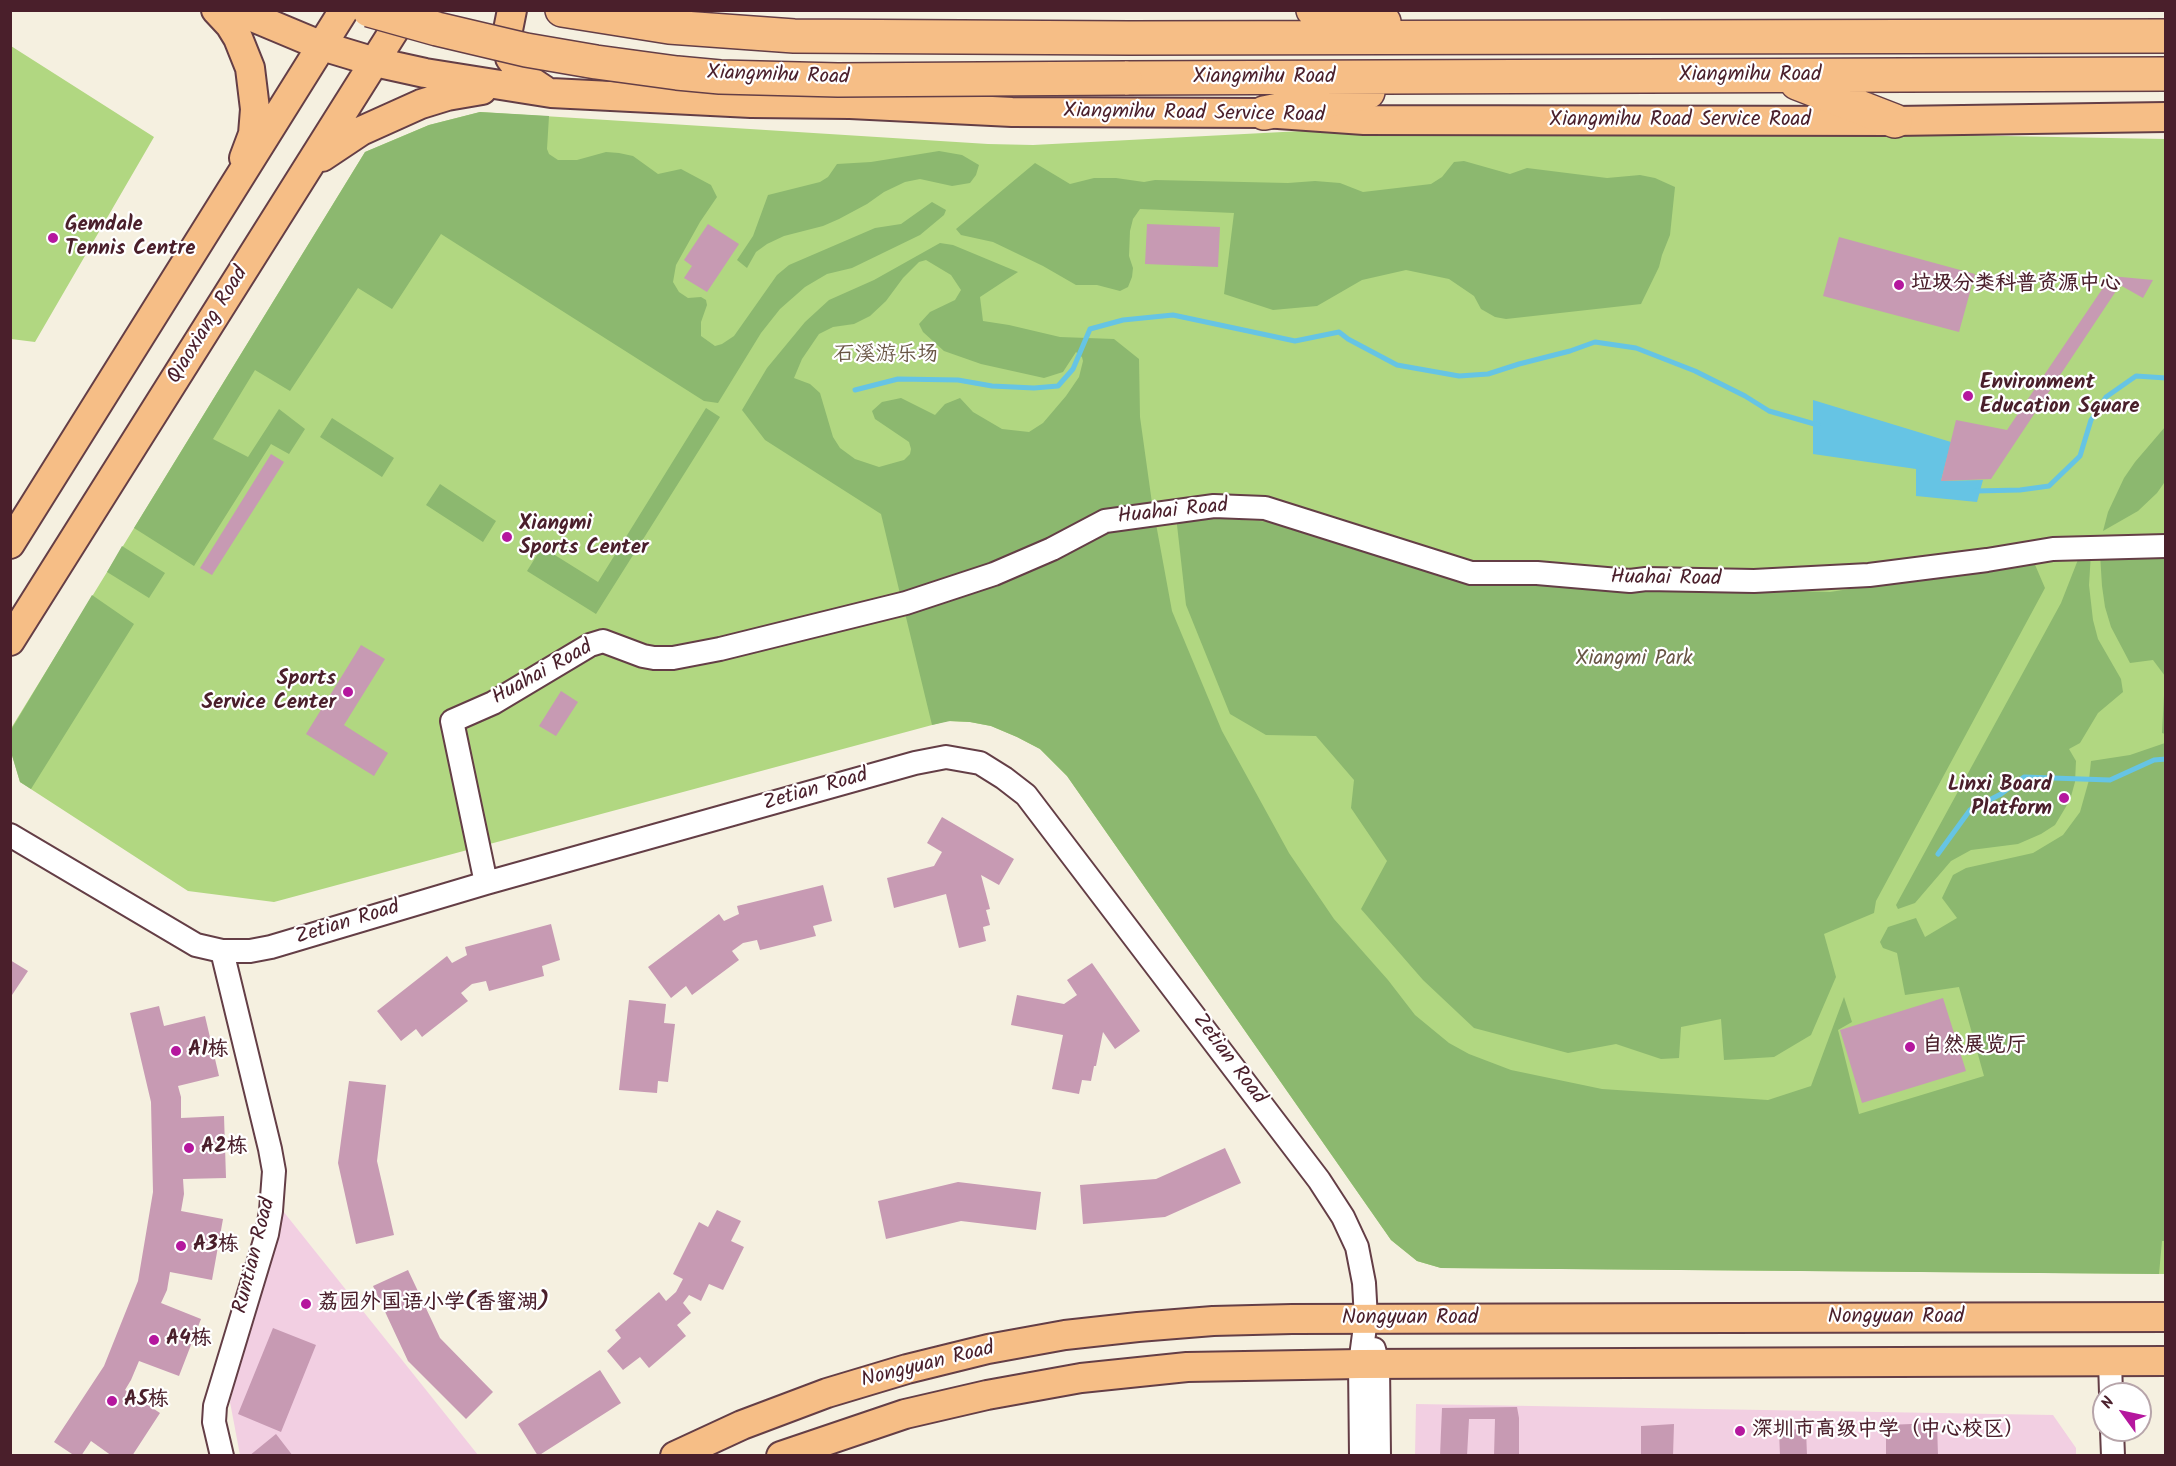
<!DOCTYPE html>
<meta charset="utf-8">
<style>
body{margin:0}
#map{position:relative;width:2176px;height:1466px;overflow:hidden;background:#f5f0e0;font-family:Kalam,sans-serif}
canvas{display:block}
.frame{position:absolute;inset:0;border:12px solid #4a1f2b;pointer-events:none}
.north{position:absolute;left:2092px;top:1382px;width:60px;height:60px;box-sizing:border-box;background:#fff;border:2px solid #b7a5aa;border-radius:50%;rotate:303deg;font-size:16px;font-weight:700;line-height:24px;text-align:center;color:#4a1f2b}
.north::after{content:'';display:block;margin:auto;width:21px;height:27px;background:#b5179e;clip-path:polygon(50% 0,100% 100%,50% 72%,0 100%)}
</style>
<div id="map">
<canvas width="2176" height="1466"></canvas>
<div class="frame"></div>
<div class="north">N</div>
</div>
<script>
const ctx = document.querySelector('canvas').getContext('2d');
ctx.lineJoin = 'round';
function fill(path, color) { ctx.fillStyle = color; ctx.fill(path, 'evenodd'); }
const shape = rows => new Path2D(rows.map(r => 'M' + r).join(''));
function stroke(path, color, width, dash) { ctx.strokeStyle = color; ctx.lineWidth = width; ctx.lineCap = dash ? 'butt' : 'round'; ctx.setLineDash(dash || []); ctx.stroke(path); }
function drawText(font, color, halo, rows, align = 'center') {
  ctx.font = font + ' Kalam,"LXGW WenKai TC",sans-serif'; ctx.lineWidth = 4.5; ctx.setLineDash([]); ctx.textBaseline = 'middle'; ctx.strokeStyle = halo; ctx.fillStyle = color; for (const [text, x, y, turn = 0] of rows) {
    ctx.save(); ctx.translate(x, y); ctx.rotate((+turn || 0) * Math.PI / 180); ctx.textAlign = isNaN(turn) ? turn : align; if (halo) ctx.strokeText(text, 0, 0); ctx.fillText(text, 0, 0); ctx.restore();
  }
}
fill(shape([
 [279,1206,478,1455,240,1455,230,1402],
 [1416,1404,2053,1415,2076,1448,2076,1455,1415,1456]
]), '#f2cfe2');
fill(shape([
 [11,46,154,137,35,342,11,339],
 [480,112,988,144,1033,145,1302,131,1366,130,1894,134,2165,139,2165,1274,1441,1268,1417,1261,1391,1240,1067,776,1040,749,1017,737,991,726,970,722,947,721,274,902,188,891,20,782,11,752,10,730,365,152,429,125]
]), '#b1d781');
fill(shape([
 [480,112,549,116,547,149,549,154,558,160,577,160,606,152,619,153,633,156,658,174,681,169,711,185,717,197,700,222,676,265,673,282,679,292,688,298,701,297,706,300,707,305,701,322,701,336,715,346,722,344,734,336,777,275,789,265,875,228,901,224,932,202,946,210,944,215,920,235,852,268,827,274,805,287,780,309,761,333,718,403,704,401,441,234,392,309,358,288,290,391,255,370,213,439,248,457,279,409,305,429,289,454,271,444,194,566,134,528,365,152,429,125],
 [939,151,962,155,979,165,976,175,970,183,952,186,920,179,905,182,884,192,867,204,839,219,823,226,784,236,767,244,756,252,747,268,737,260,753,236,768,195,820,182,828,177,837,164,871,162],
 [1464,161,1510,174,1527,168,1607,178,1640,175,1655,178,1675,187,1670,235,1662,255,1659,267,1641,304,1506,319,1495,317,1481,309,1474,296,1449,279,1406,270,1362,280,1317,306,1273,310,1224,294,1234,213,1140,209,1133,219,1130,231,1129,256,1133,268,1132,277,1128,287,1120,291,1097,285,1076,285,1043,266,993,242,961,235,956,229,1035,163,1070,184,1094,178,1116,178,1144,182,1155,180,1288,183,1315,181,1340,183,1363,192,1431,184,1442,177,1454,162],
 [940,243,953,245,1018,272,980,297,983,321,1009,325,1060,337,1114,339,1139,359,1140,417,1152,503,1091,515,1055,541,901,598,881,514,765,440,742,410,767,368,805,322,829,300,874,280],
 [926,260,951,275,961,290,955,300,930,312,919,324,923,332,944,351,981,364,1044,378,1063,372,1076,352,1082,357,1083,361,1079,377,1066,396,1043,423,1029,432,1002,429,973,412,960,398,945,404,935,415,901,398,882,402,872,411,875,419,909,442,911,449,910,454,904,460,879,467,855,459,840,448,833,437,820,393,810,384,794,378,802,359,819,334,833,327,854,324,870,316,886,301,903,278,919,262],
 [706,408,720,417,596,614,527,571,542,547,598,582],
 [332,418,394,458,382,477,320,437],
 [2165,427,2164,483,2157,493,2138,511,2103,531,2108,512,2124,478,2135,462],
 [440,484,496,521,483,542,426,505],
 [1154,513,1172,611,1222,731,1289,853,1334,919,1388,980,1415,1015,1449,1043,1469,1054,1511,1070,1602,1089,1768,1100,1811,1086,1844,997,1852,1022,1838,1030,1859,1114,1984,1076,1959,987,1905,995,1897,953,1883,948,1880,942,1888,927,1916,918,1925,937,1957,918,1942,898,1953,875,1966,868,2033,853,2063,835,2080,812,2089,780,2091,761,2130,755,2165,743,2166,1241,2162,1241,2159,1274,1441,1268,1417,1261,1391,1240,1067,776,1040,749,1017,737,991,726,970,722,950,721,932,725,904,609],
 [1176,516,1275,522,1474,583,1830,592,2033,560,2045,588,1876,901,1874,913,1824,934,1836,977,1811,1035,1774,1057,1724,1060,1721,1019,1681,1027,1679,1058,1661,1059,1616,1044,1568,1053,1474,1028,1423,980,1361,909,1387,861,1351,808,1354,780,1316,736,1266,735,1230,714,1186,605],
 [122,546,165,573,149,598,107,572],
 [2081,552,2091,553,2089,585,2093,620,2098,639,2121,679,2123,692,2098,713,2080,743,2069,749,2076,761,2075,782,2070,800,2055,825,2041,834,2018,844,1971,850,1951,861,1915,903,1898,909,1896,905,2061,603],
 [2165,552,2165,734,2162,733,2165,676,2153,660,2130,663,2111,627,2105,607,2102,586,2100,554],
 [92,595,134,624,31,789,20,782,11,752,11,730]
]), '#8cb86f');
fill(shape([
 [1813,400,1951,442,1941,481,1983,480,1977,502,1916,496,1916,469,1813,454]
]), '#66c4e4');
stroke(shape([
 [855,390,898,379,958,380,992,386,1034,388,1058,386,1073,369,1090,329,1123,320,1173,315,1295,341,1339,332,1348,339,1397,365,1459,376,1488,374,1519,364,1570,351,1595,342,1636,348,1695,371,1745,396,1769,411,1818,425],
 [1975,491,2020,490,2049,486,2080,456,2091,420,2106,397,2136,376,2166,378],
 [1938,854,1970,810,2001,794,2024,777,2110,780,2154,760,2166,759]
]), '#66c4e4', 5);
fill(shape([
 [708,224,739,244,707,292,684,278,692,266,684,260],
 [1147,224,1220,227,1218,267,1145,264],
 [1839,237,1975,274,1959,332,1823,296],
 [2111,276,2153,280,2143,298,2120,285,1991,479,1941,481,1956,420,2007,430],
 [271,454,284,462,212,575,200,568],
 [361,645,385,659,344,725,388,753,374,776,306,734],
 [561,691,578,702,556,736,539,726],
 [942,817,1014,859,999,885,981,875,990,909,986,910,990,925,983,927,986,941,959,948,946,894,894,908,887,878,934,866,942,852,927,843],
 [823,885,832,921,813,926,816,936,760,950,757,940,743,943,732,951,739,960,692,995,686,986,671,998,648,967,719,914,724,921,739,914,737,906],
 [551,924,560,960,542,966,544,976,489,991,486,981,472,984,461,993,468,1001,422,1037,416,1029,401,1041,377,1011,447,956,452,963,467,955,465,947],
 [10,960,28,971,10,998],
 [1092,963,1140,1031,1115,1049,1103,1032,1096,1066,1094,1066,1091,1081,1082,1080,1079,1094,1052,1089,1063,1035,1011,1025,1017,995,1064,1004,1077,995,1067,980],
 [1943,998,1966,1071,1862,1103,1840,1030],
 [629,1000,666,1004,664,1023,675,1024,668,1082,658,1081,657,1093,619,1090],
 [159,1006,164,1026,205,1016,219,1076,178,1086,181,1097,181,1118,224,1116,226,1178,183,1179,184,1194,181,1211,223,1219,212,1280,170,1272,167,1290,161,1303,201,1319,179,1376,139,1361,131,1380,125,1390,160,1413,132,1456,112,1456,91,1441,81,1456,75,1456,54,1442,104,1366,138,1281,153,1192,151,1102,130,1013],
 [349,1081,386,1085,377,1161,394,1235,356,1244,338,1163],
 [1225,1148,1241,1183,1165,1217,1083,1224,1080,1185,1156,1179],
 [958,1182,1041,1192,1036,1230,961,1221,886,1239,878,1201],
 [717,1210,741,1221,731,1241,744,1247,723,1290,709,1284,701,1301,689,1295,683,1303,691,1313,677,1325,686,1336,649,1368,640,1357,623,1370,607,1351,621,1338,615,1330,659,1292,666,1301,676,1292,683,1279,673,1274,699,1222,708,1227],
 [408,1270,440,1338,493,1392,466,1419,408,1361,373,1286],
 [273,1328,316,1345,281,1432,238,1414],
 [600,1370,621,1403,538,1456,518,1424],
 [1517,1407,1519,1418,1519,1456,1494,1456,1495,1419,1469,1419,1467,1456,1440,1456,1442,1408],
 [1937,1423,1938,1456,1886,1456,1886,1425],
 [1674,1424,1673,1456,1641,1456,1641,1426],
 [1806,1429,1807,1456,1780,1456,1779,1430],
 [276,1434,293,1456,249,1456]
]), '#c79ab3');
const minor = shape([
 [10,835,196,945,222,951,250,951,271,947,486,883,915,763,946,757,980,763,1004,778,1026,795,1319,1180,1343,1217,1357,1247,1364,1283,1366,1319,1360,1364,1361,1456],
 [486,883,452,721,493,703,590,645,603,641,643,656,654,658,673,658,720,649,906,603,994,574,1052,549,1105,521,1214,506,1265,508,1471,573,1537,573,1630,581,1646,579,1754,581,1869,575,1987,560,2053,549,2166,546],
 [1374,1349,1378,1364,1379,1456],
 [2110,1361,2111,1394],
 [2112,1430,2113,1456],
 [222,1456,214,1422,215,1406,267,1234,271,1211,274,1171,270,1149,222,951]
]);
const major = shape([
 [216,10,230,25,238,38,250,68,255,109,253,134,244,158],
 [236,10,322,46,375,62,425,73,551,93,751,103,850,104,1012,112,1264,113,1364,120,1895,121,2166,117],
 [512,10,507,35,510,58,523,76,544,90],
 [322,157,361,131,421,104,447,96,482,90],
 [10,544,344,10],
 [10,641,407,10],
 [675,1456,742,1425,827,1393,907,1369,988,1349,1065,1335,1138,1327,1213,1321,1292,1319,2166,1317],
 [781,1456,905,1414,987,1395,1081,1378,1187,1367,1360,1364,2166,1361]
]);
const highway = shape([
 [562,10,669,27,794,36,1129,38,2166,36],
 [1313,10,1384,22],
 [1125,78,2166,74],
 [1797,83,1895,121],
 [1264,113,1368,92]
]);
stroke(minor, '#643e46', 26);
stroke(major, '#643e46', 32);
stroke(highway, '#643e46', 36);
stroke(minor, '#fff', 22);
stroke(major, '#f6be86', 28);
stroke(highway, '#f6be86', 33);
const highwayBridge = shape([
 [369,10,437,29,526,50,596,62,677,73,720,77,838,80,1125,78]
]);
stroke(highwayBridge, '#643e46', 36, []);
stroke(highwayBridge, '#f6be86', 33);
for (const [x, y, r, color] of [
 [53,238,6,"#b5179e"],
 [1899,285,6,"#b5179e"],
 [1968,396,6,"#b5179e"],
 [507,537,6,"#b5179e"],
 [348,692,6,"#b5179e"],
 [2064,798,6,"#b5179e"],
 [1910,1047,6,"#b5179e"],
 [176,1051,6,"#b5179e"],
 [189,1148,6,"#b5179e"],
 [181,1246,6,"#b5179e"],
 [306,1304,6,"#b5179e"],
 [154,1340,6,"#b5179e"],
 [112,1401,6,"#b5179e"],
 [1740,1431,6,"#b5179e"]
]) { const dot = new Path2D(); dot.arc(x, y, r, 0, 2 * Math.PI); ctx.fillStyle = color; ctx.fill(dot); stroke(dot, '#fff', 2); }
drawText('21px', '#4a1f2b', '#fff', [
 ["Xiangmihu Road",1750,76],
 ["Xiangmihu Road",778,77,2],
 ["Xiangmihu Road",1264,78],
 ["Xiangmihu Road Service Road",1194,115,1],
 ["Xiangmihu Road Service Road",1680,121],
 ["Qiaoxiang Road",209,326,-58],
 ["Huahai Road",1173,513,-6],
 ["Huahai Road",1666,580,1],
 ["Huahai Road",543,674,-29],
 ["Zetian Road",816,791,-16],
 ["Zetian Road",348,924,-17],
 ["Zetian Road",1228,1060,53],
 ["Runtian Road",256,1256,-76],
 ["Nongyuan Road",1896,1318],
 ["Nongyuan Road",1410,1319],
 ["Nongyuan Road",928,1366,-14]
]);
drawText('bold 21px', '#4a1f2b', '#fff', [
 ["Gemdale",65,226],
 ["Tennis Centre",65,250],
 ["垃圾分类科普资源中心",1911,285],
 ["Environment",1980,384],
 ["Education Square",1980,408],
 ["Xiangmi",519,525],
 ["Sports Center",519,549],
 ["Sports",336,680,"right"],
 ["Service Center",336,704,"right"],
 ["Linxi Board",2052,786,"right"],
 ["Platform",2052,810,"right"],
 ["自然展览厅",1922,1047],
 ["A1栋",188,1051],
 ["A2栋",201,1148],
 ["A3栋",193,1246],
 ["荔园外国语小学(香蜜湖)",318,1304],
 ["A4栋",166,1340],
 ["A5栋",124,1401],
 ["深圳市高级中学（中心校区）",1752,1431]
], 'left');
drawText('21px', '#695645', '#fff', [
 ["石溪游乐场",886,356],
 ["Xiangmi Park",1634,660]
]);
</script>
